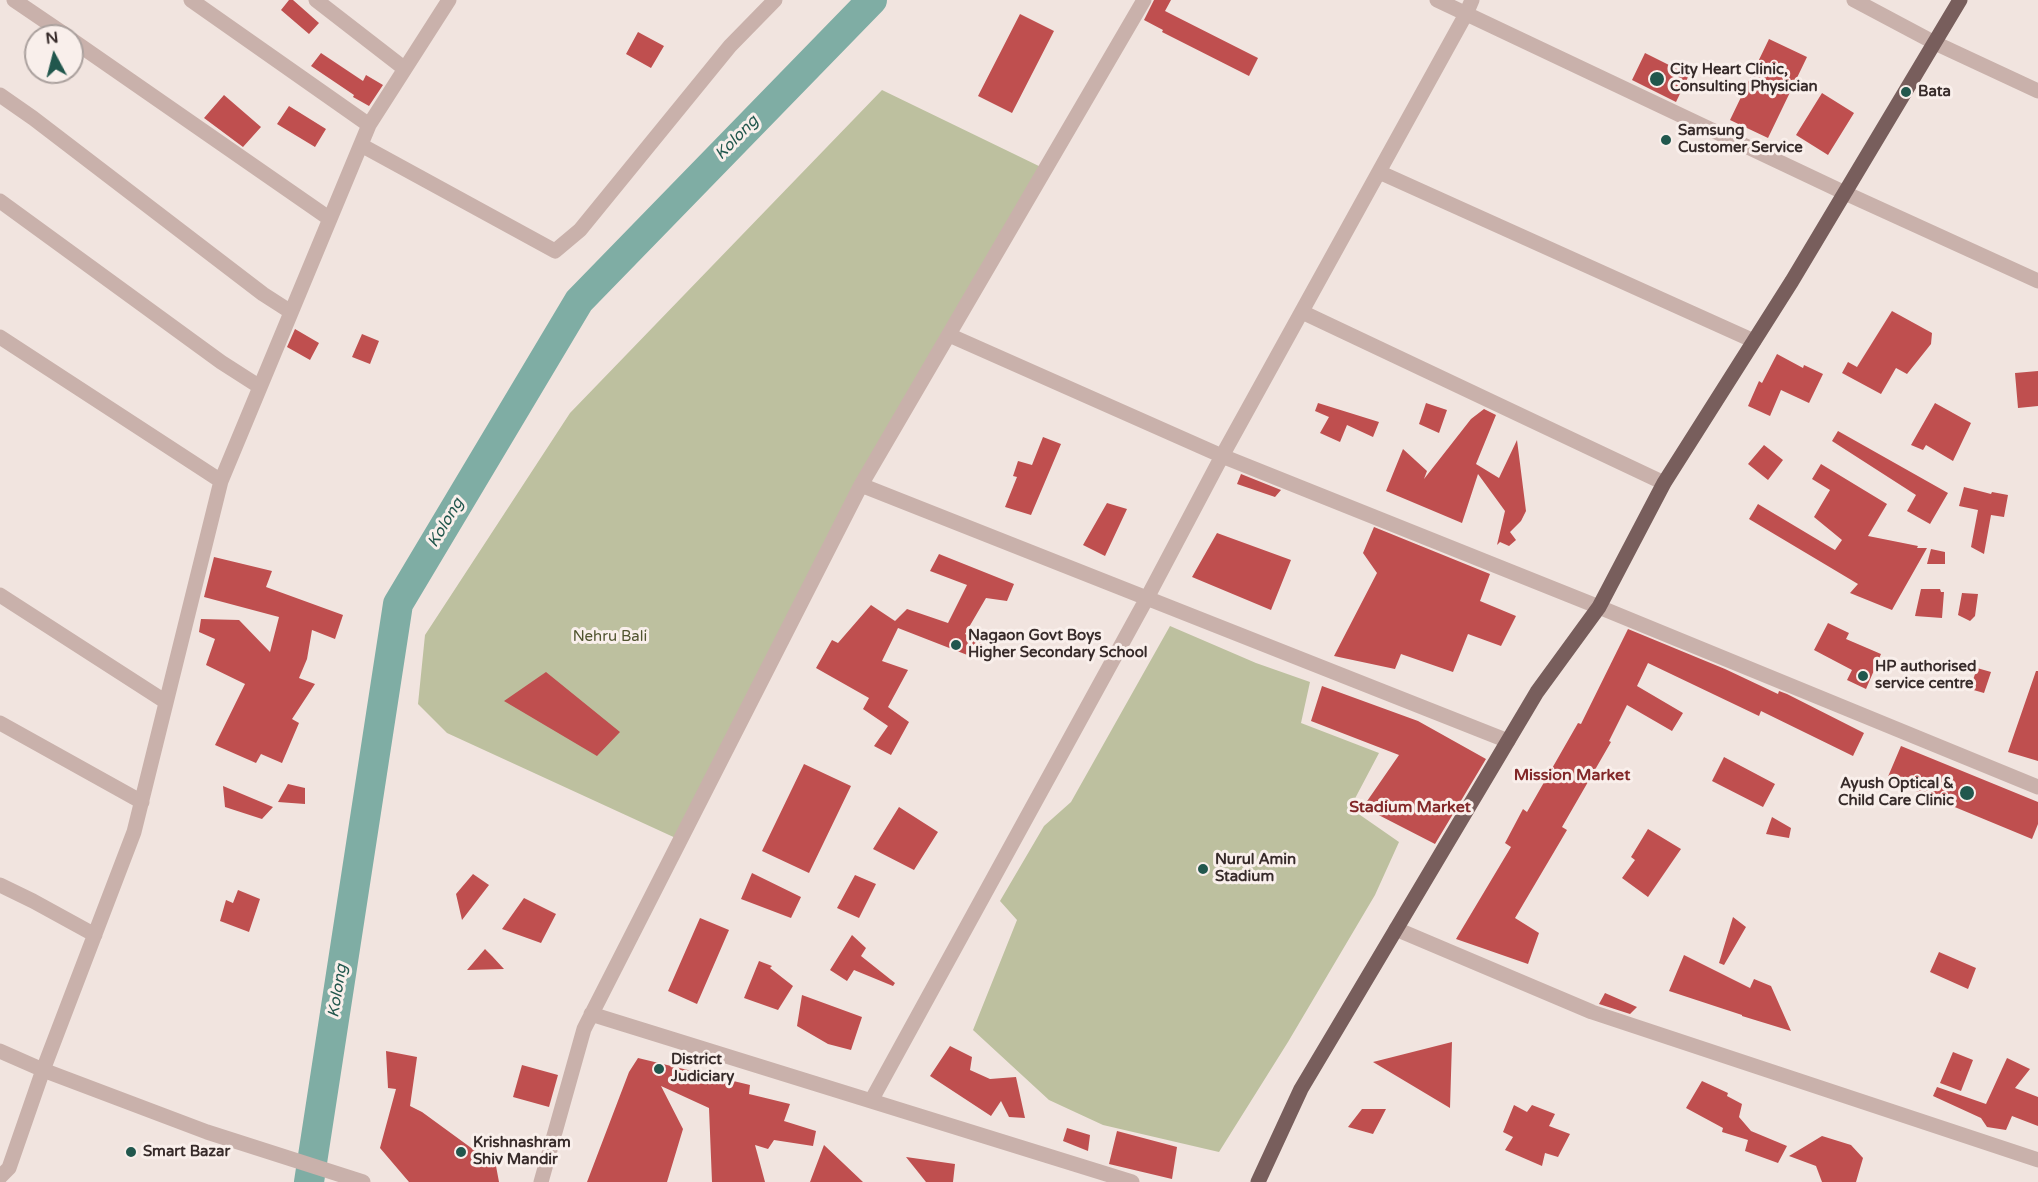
<!DOCTYPE html>
<style>
body{margin:0}
#map{position:relative;width:2038px;height:1182px;overflow:hidden;background:#f1e4df;font-family:"Varela Round",sans-serif}
canvas{display:block}
.north{position:absolute;left:24px;top:24px;width:60px;height:60px;box-sizing:border-box;background:#f9efeb;border:2px solid #aba19e;border-radius:50%;rotate:353deg;font-size:16px;font-weight:700;line-height:24px;text-align:center;color:#372b2a}
.north::after{content:'';display:block;margin:auto;width:21px;height:27px;background:#21574d;clip-path:polygon(50% 0,100% 100%,50% 72%,0 100%)}
</style>
<div id="map">
<canvas width="2038" height="1182"></canvas>
<div class="north">N</div>
</div>
<script>
const ctx = document.querySelector('canvas').getContext('2d');
ctx.lineJoin = 'round';
function fill(path, color) { ctx.fillStyle = color; ctx.fill(path, 'evenodd'); }
const shape = rows => new Path2D(rows.map(r => 'M' + r).join(''));
function stroke(path, color, width, dash) { ctx.strokeStyle = color; ctx.lineWidth = width; ctx.lineCap = dash ? 'butt' : 'round'; ctx.setLineDash(dash || []); ctx.stroke(path); }
function drawText(font, color, halo, rows, align = 'center') {
  ctx.font = font + ' "Varela Round",sans-serif'; ctx.lineWidth = 6; ctx.setLineDash([]); ctx.textBaseline = 'middle'; ctx.strokeStyle = halo; ctx.fillStyle = color; for (const [text, x, y, turn = 0] of rows) {
    ctx.save(); ctx.translate(x, y); ctx.rotate((+turn || 0) * Math.PI / 180); ctx.textAlign = isNaN(turn) ? turn : align; if (halo) ctx.strokeText(text, 0, 0); ctx.fillText(text, 0, 0); ctx.restore();
  }
}
fill(shape([
 [882,90,1045,169,861,485,680,840,447,733,418,704,425,635,570,413],
 [1170,626,1256,663,1310,682,1301,723,1379,753,1350,808,1399,842,1375,895,1288,1042,1219,1152,1103,1125,1049,1100,973,1030,1017,920,1000,901,1044,826,1071,802]
]), '#bdc09f');
stroke(shape([
 [309,1182,398,604,579,301,872,0]
]), '#7fada4', 30);
fill(shape([
 [289,0,293,0,319,23,309,34,281,10],
 [1154,0,1171,0,1165,11,1258,58,1249,76,1162,32,1163,30,1144,20],
 [1020,14,1054,31,1012,113,978,96],
 [638,32,664,46,651,68,626,54],
 [1769,39,1807,57,1768,138,1730,120],
 [321,53,363,81,366,75,383,85,369,106,353,97,354,95,311,66],
 [1645,53,1689,75,1676,102,1632,80],
 [1822,93,1854,113,1828,155,1796,135],
 [224,95,261,127,243,147,204,118],
 [289,106,326,129,315,147,277,124],
 [1892,311,1932,333,1931,344,1907,374,1896,368,1881,394,1842,373,1848,362,1857,367],
 [295,329,319,343,310,360,287,347],
 [362,334,379,341,370,364,352,357],
 [1777,354,1803,368,1804,365,1823,374,1809,403,1781,390,1770,416,1748,406,1759,381,1762,383],
 [2038,371,2038,406,2018,408,2015,373],
 [1318,403,1379,422,1373,437,1347,425,1340,442,1320,433,1329,417,1315,411],
 [1426,403,1447,410,1439,433,1419,424],
 [1935,403,1971,423,1953,461,1926,445,1923,450,1911,445],
 [1484,409,1496,415,1476,464,1499,478,1517,440,1526,511,1521,521,1510,532,1516,540,1509,546,1500,542,1497,545,1505,511,1478,474,1462,523,1386,491,1403,449,1427,471,1424,479,1471,419],
 [1838,431,1948,493,1930,524,1907,511,1916,495,1832,441],
 [1043,437,1061,444,1031,515,1005,507,1017,477,1013,476,1018,461,1032,465],
 [1764,445,1783,460,1768,480,1748,464],
 [1821,464,1887,504,1868,536,1918,546,1917,548,1927,548,1892,610,1850,593,1858,584,1749,519,1758,504,1835,550,1842,540,1814,517,1830,490,1812,479],
 [1241,474,1281,490,1275,497,1237,484],
 [1964,487,1991,494,1992,492,2008,495,2004,517,1991,515,1984,554,1971,547,1978,510,1959,506],
 [1107,503,1127,509,1105,556,1083,545],
 [1374,527,1490,574,1480,601,1516,616,1501,646,1468,634,1453,672,1401,654,1395,669,1334,656,1377,573,1363,553],
 [1217,533,1291,560,1271,610,1192,577],
 [1931,549,1945,552,1945,564,1927,564],
 [939,554,1014,584,1007,601,986,598,965,634,982,643,975,658,898,628,882,661,908,670,888,707,909,722,891,755,874,746,888,726,863,709,869,698,816,668,832,640,838,643,871,605,895,621,907,609,948,623,967,585,930,571],
 [214,557,272,571,266,587,343,615,335,639,312,630,307,659,299,678,315,684,292,719,299,723,282,763,261,754,256,763,215,745,245,684,206,665,215,639,199,632,201,619,239,620,270,652,279,617,204,597],
 [1921,589,1940,589,1941,592,1944,592,1942,618,1915,616],
 [1962,593,1978,594,1975,616,1970,621,1958,615],
 [1828,623,1849,633,1846,639,1881,654,1866,689,1847,680,1852,670,1814,650],
 [1628,629,1725,669,1778,694,1779,691,1787,694,1864,733,1853,756,1761,711,1759,716,1648,663,1637,686,1683,713,1672,731,1627,705,1609,741,1611,742,1562,827,1567,830,1515,918,1539,933,1528,964,1456,939,1511,847,1505,843,1523,809,1527,812,1578,723,1581,724],
 [1977,668,1991,672,1984,693,1970,689],
 [2036,671,2038,671,2038,761,2008,752],
 [546,672,620,732,597,756,504,701],
 [1322,686,1418,721,1486,759,1435,844,1363,807,1399,755,1311,721],
 [1901,746,2038,802,2038,824,2032,839,1887,779],
 [1724,757,1775,784,1763,807,1712,781],
 [804,764,851,786,809,873,762,851],
 [288,784,305,788,305,804,278,802],
 [223,786,273,807,262,819,225,807],
 [899,807,938,832,914,870,873,849],
 [1772,817,1791,828,1789,838,1766,834],
 [1648,829,1681,849,1648,897,1622,878,1635,860,1631,857],
 [752,873,801,897,791,918,741,899],
 [473,874,489,885,462,920,456,894],
 [855,875,876,884,859,918,837,908],
 [238,890,260,899,249,932,220,921,226,900,233,903],
 [524,898,556,914,541,943,502,929],
 [1733,917,1746,927,1724,965,1719,963],
 [700,918,729,930,697,1004,668,991],
 [852,935,866,948,861,956,895,983,893,986,854,970,847,981,830,970],
 [485,949,492,956,504,969,467,970],
 [1939,952,1976,968,1968,989,1930,972],
 [1684,955,1750,988,1754,979,1771,986,1791,1031,1742,1016,1742,1015,1669,991],
 [759,961,772,966,770,968,793,986,778,1010,744,998],
 [1605,993,1637,1007,1630,1014,1599,1004],
 [802,995,862,1017,851,1050,828,1044,797,1026],
 [1452,1042,1450,1108,1373,1062],
 [950,1046,972,1057,970,1070,990,1079,1016,1077,1025,1118,1009,1117,1001,1101,991,1116,930,1076],
 [386,1051,417,1057,410,1106,422,1112,496,1166,499,1182,409,1182,380,1148,396,1089,388,1088],
 [1953,1052,1973,1060,1961,1091,1940,1083],
 [638,1058,750,1085,749,1094,790,1104,784,1121,816,1131,813,1146,774,1140,768,1149,755,1145,765,1182,712,1182,709,1108,661,1086,683,1129,667,1182,587,1182,629,1072],
 [2007,1058,2030,1069,2015,1088,2038,1097,2038,1126,2012,1116,2006,1130,1987,1127,1981,1118,1933,1096,1937,1087,1986,1104],
 [522,1065,558,1075,549,1107,513,1097],
 [1702,1081,1728,1093,1727,1096,1742,1104,1739,1117,1751,1131,1787,1146,1778,1163,1745,1151,1748,1140,1722,1132,1723,1128,1686,1108],
 [1514,1105,1527,1112,1532,1105,1555,1114,1549,1126,1570,1134,1558,1157,1545,1153,1542,1166,1505,1150,1513,1137,1503,1132],
 [1362,1109,1386,1109,1373,1134,1348,1127],
 [1067,1128,1090,1135,1088,1151,1063,1141],
 [1117,1131,1177,1147,1172,1179,1109,1164],
 [1822,1136,1851,1145,1863,1158,1856,1182,1822,1182,1816,1166,1789,1156],
 [824,1145,863,1182,810,1182],
 [906,1157,955,1164,953,1182,926,1182]
]), '#bf4f4f');
stroke(shape([
 [14,0,67,36],
 [191,0,369,125],
 [316,0,405,69],
 [1437,0,1845,193,2038,281],
 [1854,0,1935,43,2038,91],
 [72,40,330,219],
 [0,95,33,118,263,294,291,312],
 [361,145,555,251,580,230,730,46,775,0],
 [1379,172,1754,341],
 [0,201,221,362,260,387],
 [1302,312,1664,483],
 [949,335,1222,456,1599,607,2038,787],
 [0,337,221,481],
 [861,485,1508,741],
 [0,595,166,702],
 [0,723,142,802],
 [0,885,33,901,95,935],
 [1396,929,1592,1012,2038,1160],
 [591,1014,1132,1182],
 [0,1051,43,1070,207,1132,363,1182],
 [871,1101,1147,598,1222,456,1466,14,1472,0],
 [0,1177,9,1168,43,1070,134,832,221,481,369,125,449,0],
 [541,1182,584,1029,861,485,1144,0]
]), '#c9b1ab', 15);
stroke(shape([
 [1258,1182,1301,1089,1351,1005,1537,692,1599,607,1664,483,1792,281,1960,0]
]), '#785e5c', 15);
for (const [x, y, r, color] of [
 [1657,79,8,"#21574d"],
 [1906,92,6,"#21574d"],
 [1666,140,6,"#21574d"],
 [956,645,6,"#21574d"],
 [1863,676,6,"#21574d"],
 [1967,793,8,"#21574d"],
 [1203,869,6,"#21574d"],
 [659,1069,6,"#21574d"],
 [131,1152,6,"#21574d"],
 [461,1152,6,"#21574d"]
]) { const dot = new Path2D(); dot.arc(x, y, r, 0, 2 * Math.PI); ctx.fillStyle = color; ctx.fill(dot); stroke(dot, '#f9efeb', 2); }
drawText('bold 15px', '#372b2a', '#f9efeb', [
 ["City Heart Clinic,",1670,70],
 ["Consulting Physician",1670,87],
 ["Bata",1918,92],
 ["Samsung",1678,131],
 ["Customer Service",1678,148],
 ["Nagaon Govt Boys",968,636],
 ["Higher Secondary School",968,653],
 ["HP authorised",1875,667],
 ["service centre",1875,684],
 ["Ayush Optical &",1954,784,"right"],
 ["Child Care Clinic",1954,801,"right"],
 ["Nurul Amin",1215,860],
 ["Stadium",1215,877],
 ["District",671,1060],
 ["Judiciary",671,1077],
 ["Krishnashram",473,1143],
 ["Shiv Mandir",473,1160],
 ["Smart Bazar",143,1152]
], 'left');
drawText('15px', '#50542f', '#f9efeb', [
 ["Nehru Bali",610,637]
]);
drawText('italic 16px', '#21574d', '#f9efeb', [
 ["Kolong",737,138,-46],
 ["Kolong",446,523,-59],
 ["Kolong",338,991,-81]
]);
drawText('bold 16px', '#822728', '#f9efeb', [
 ["Mission Market",1572,776],
 ["Stadium Market",1410,808]
]);
</script>
